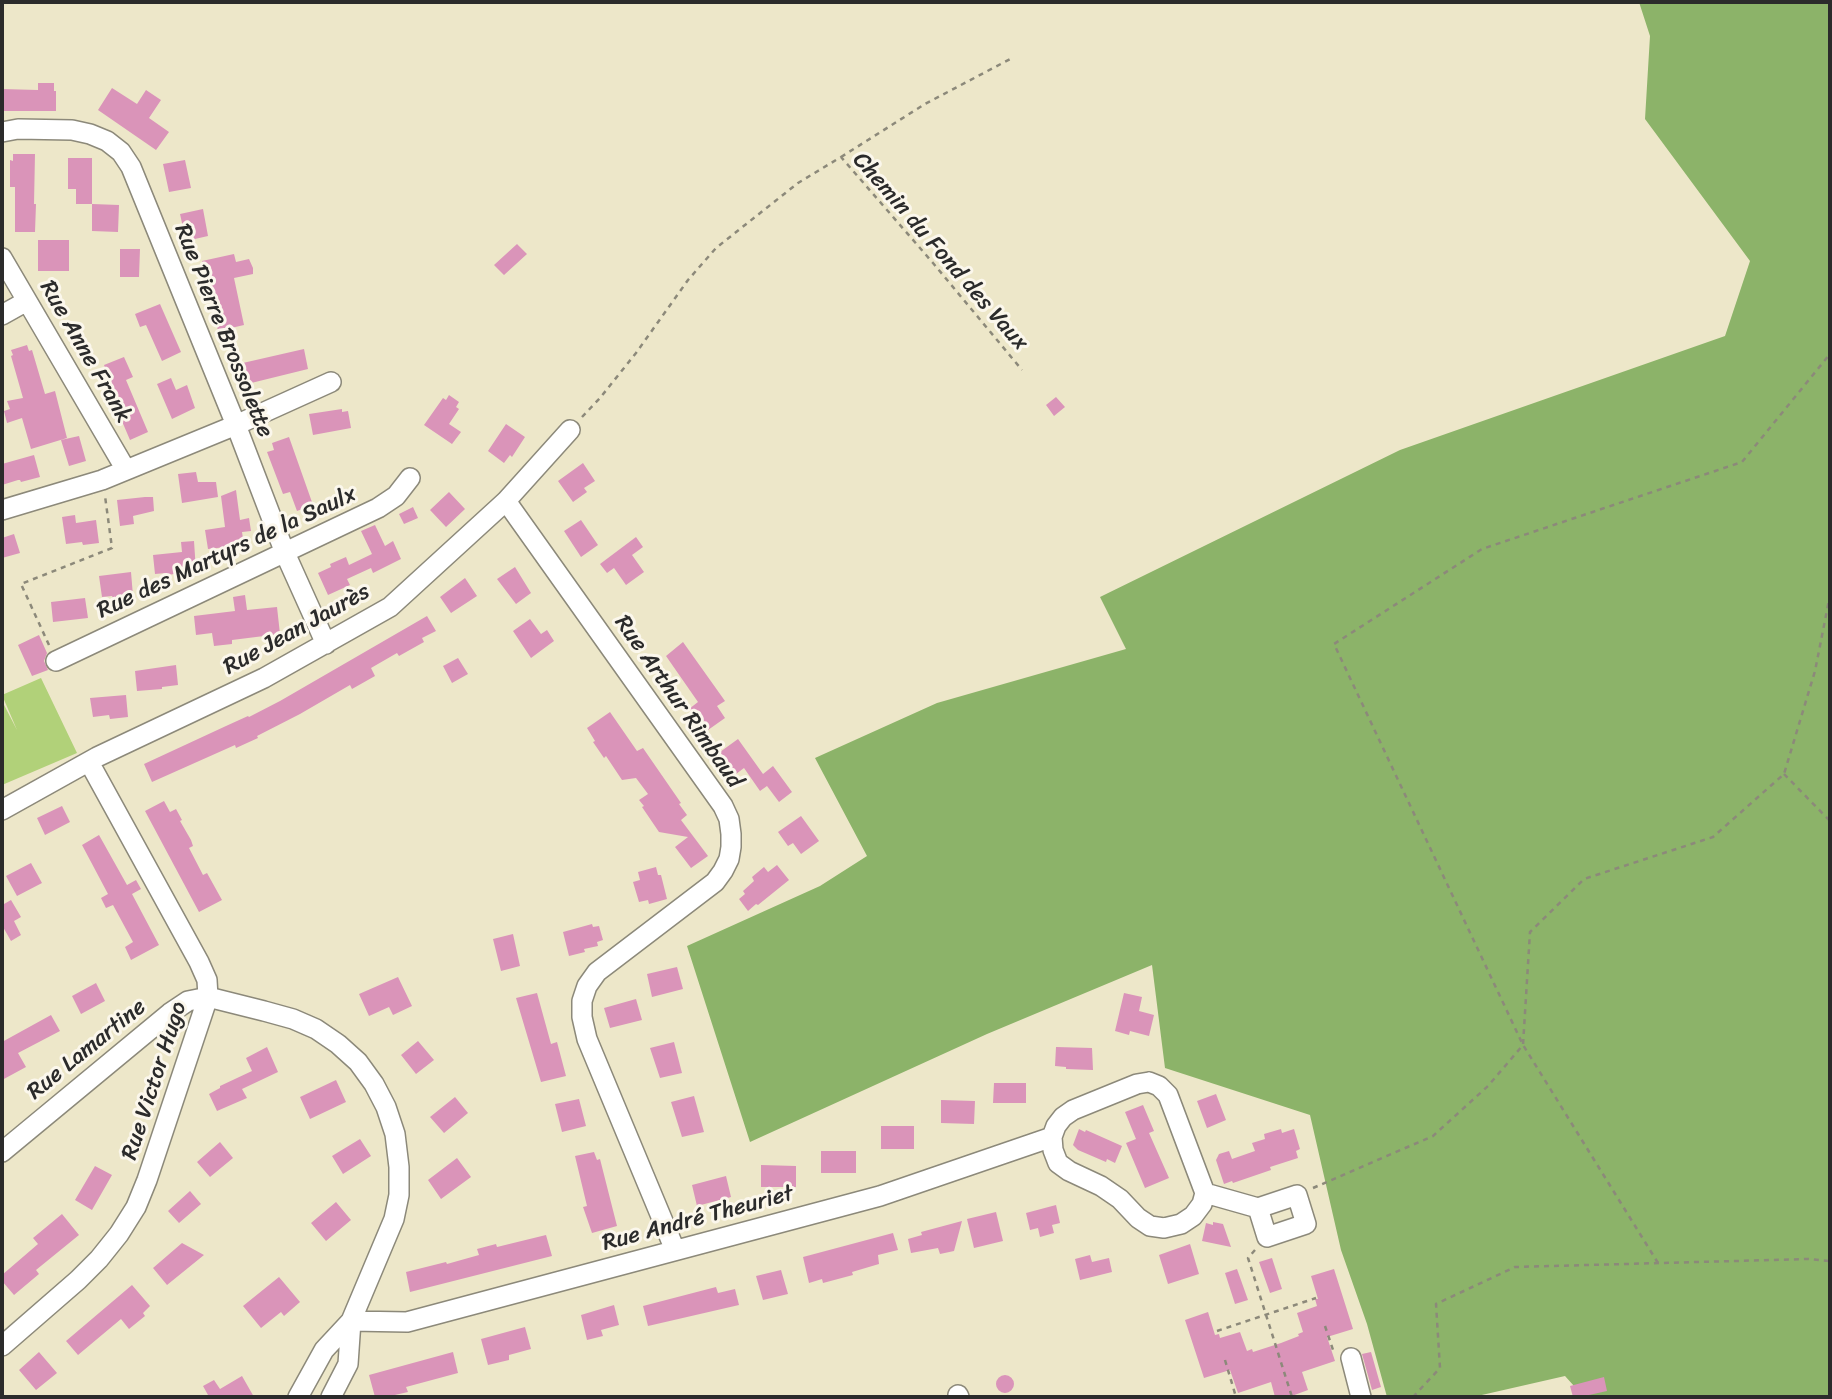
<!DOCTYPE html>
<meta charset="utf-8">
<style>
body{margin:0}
#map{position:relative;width:1832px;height:1399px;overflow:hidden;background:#ede7c9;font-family:Sriracha,sans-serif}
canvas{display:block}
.frame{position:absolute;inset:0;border:4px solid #2b2b2b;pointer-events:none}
</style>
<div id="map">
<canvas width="1832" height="1399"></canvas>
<div class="frame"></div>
</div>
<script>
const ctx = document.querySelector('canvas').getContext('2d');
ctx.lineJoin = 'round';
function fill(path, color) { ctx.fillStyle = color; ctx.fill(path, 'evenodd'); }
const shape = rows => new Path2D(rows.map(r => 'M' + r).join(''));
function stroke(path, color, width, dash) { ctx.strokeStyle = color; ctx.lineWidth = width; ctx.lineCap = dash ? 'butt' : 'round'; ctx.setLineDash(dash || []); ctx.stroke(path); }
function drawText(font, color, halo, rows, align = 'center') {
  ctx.font = font + ' Sriracha,sans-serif'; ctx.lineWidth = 6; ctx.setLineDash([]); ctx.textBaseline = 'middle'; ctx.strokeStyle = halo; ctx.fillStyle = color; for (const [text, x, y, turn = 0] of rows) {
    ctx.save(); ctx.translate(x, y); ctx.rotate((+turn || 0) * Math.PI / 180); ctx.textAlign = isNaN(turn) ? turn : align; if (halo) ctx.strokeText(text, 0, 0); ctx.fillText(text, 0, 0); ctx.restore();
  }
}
fill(shape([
 [41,678,77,753,2,785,2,701,17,730,2,695]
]), '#b1d179');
fill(shape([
 [1639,2,1830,2,1830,1397,1584,1397,1565,1376,1473,1397,1387,1397,1367,1324,1341,1250,1310,1115,1165,1068,1152,965,987,1034,750,1142,687,946,820,886,867,856,815,758,937,703,1126,649,1100,597,1400,450,1725,336,1750,261,1645,119,1650,36]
]), '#8cb369');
fill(shape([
 [38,83,54,83,54,91,56,91,56,111,2,111,2,89,38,90],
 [112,88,137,104,146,90,161,100,149,118,169,132,156,150,98,110],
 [13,154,35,154,34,204,36,204,35,232,15,232,15,187,10,187,10,160,13,161],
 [68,158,92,158,92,204,76,204,76,189,68,189],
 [185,160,191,188,169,192,163,164],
 [92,204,119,205,118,232,92,231],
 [203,209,208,236,186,241,180,214],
 [38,240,69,240,69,271,38,271],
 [517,244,527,254,504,275,494,265],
 [120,249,140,249,139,277,120,277],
 [234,254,236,262,249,259,253,268,253,274,234,278,244,325,218,331,202,261],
 [160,304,181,352,162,361,146,325,140,327,135,314],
 [27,345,29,351,32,350,45,394,55,391,67,438,31,449,22,418,7,423,4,411,10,409,7,401,23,398,11,356,13,355,11,350],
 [304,349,308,369,239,386,234,365],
 [124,357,133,377,126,380,148,432,130,440,101,372,106,370,104,365],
 [171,378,176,390,187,385,195,408,172,419,157,384],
 [449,395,459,402,456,407,459,409,449,424,461,432,452,444,424,425,443,398,446,400],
 [1056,397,1065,407,1054,416,1046,405],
 [342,409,342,412,348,411,351,428,313,435,309,414],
 [506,424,525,437,512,457,510,455,504,463,488,451],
 [79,436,86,461,69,466,61,440],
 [289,437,313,505,297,511,290,492,283,494,267,452,274,450,272,443],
 [34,455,40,477,21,482,20,480,18,480,2,485,2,464],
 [583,463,595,481,584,488,587,492,573,502,558,481],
 [196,472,198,482,216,482,218,497,182,503,178,474],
 [236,490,240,520,249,518,251,531,242,532,244,545,208,549,205,530,225,527,221,496],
 [449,492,465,509,446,527,430,510],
 [145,497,153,497,154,511,133,516,134,524,120,526,117,500],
 [413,507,418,518,404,524,399,514],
 [75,515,76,523,96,520,99,543,83,545,82,542,66,544,62,517],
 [581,520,598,545,581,557,564,531],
 [375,525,385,546,393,541,401,559,373,573,371,568,347,579,350,585,328,595,318,573,331,567,330,564,346,557,349,565,372,554,361,531],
 [14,534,20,553,2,558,2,538],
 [636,537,643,547,632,555,644,572,626,585,614,568,607,573,600,564],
 [194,541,196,571,167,575,166,573,155,574,153,555,182,552,181,542],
 [515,567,531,593,516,604,497,579],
 [131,572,133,596,113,598,112,596,102,597,99,576],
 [465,578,477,596,451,613,440,597],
 [245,595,247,610,277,607,280,634,232,640,232,644,214,646,212,633,196,635,194,616,235,611,233,597],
 [85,598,88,618,53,622,51,602],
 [427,616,436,631,422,638,424,642,399,656,397,653,371,668,375,676,352,689,350,685,300,714,257,736,258,738,236,748,235,745,152,782,144,764,226,726,248,716,249,717,280,701],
 [530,619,541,634,547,630,554,641,531,658,513,631],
 [39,635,47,653,44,661,48,670,32,676,18,645],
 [683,642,725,701,717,706,725,718,708,730,700,717,697,719,689,709,698,702,666,656],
 [458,658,468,674,452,683,443,666],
 [176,665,178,685,162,687,162,689,137,691,135,671],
 [126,695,128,717,110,719,109,715,93,717,90,698],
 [610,712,637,751,643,748,681,803,679,804,687,815,681,820,708,856,691,868,675,847,688,837,659,832,642,807,644,806,639,800,648,794,636,778,622,780,606,756,604,758,593,742,595,741,587,728],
 [738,739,763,774,773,766,792,792,779,802,767,786,760,791,744,768,736,774,720,752],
 [164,801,170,812,176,809,182,820,180,821,191,840,193,846,189,848,203,875,207,873,222,900,199,912,145,811],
 [62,806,70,822,45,835,37,818],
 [801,816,819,841,801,854,793,843,788,846,778,832],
 [99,835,127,885,136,880,141,889,132,894,159,945,131,960,125,947,133,942,113,905,106,908,101,898,108,894,82,845],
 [31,863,42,883,17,896,6,876],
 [777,865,789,880,758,905,756,904,748,911,739,899,745,894,743,891,754,881,752,877,764,867,768,872],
 [656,867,658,875,661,875,667,899,649,904,648,900,639,902,633,882,640,880,638,872],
 [2,899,4,904,11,900,21,917,14,921,21,935,11,941,3,927,2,928],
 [592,924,593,927,599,926,603,940,597,942,598,946,584,949,585,952,569,956,563,932],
 [513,934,520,966,501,971,493,939],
 [677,967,683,989,652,997,647,974],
 [398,977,412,1006,393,1015,389,1007,369,1016,359,994],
 [96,983,105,1001,81,1014,72,996],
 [537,993,551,1044,557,1042,566,1076,541,1082,516,998],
 [1124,993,1142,997,1139,1011,1154,1015,1149,1036,1130,1031,1129,1035,1115,1031],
 [636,999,642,1020,610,1028,604,1008],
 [51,1015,60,1031,18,1053,26,1067,2,1080,2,1042],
 [418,1041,434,1060,416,1074,401,1055],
 [674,1042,682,1073,660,1078,650,1048],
 [267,1047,278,1072,242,1089,247,1098,217,1111,209,1094,220,1088,220,1086,252,1071,246,1058],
 [1056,1047,1092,1048,1093,1070,1066,1069,1066,1067,1055,1066],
 [336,1080,346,1102,310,1119,300,1097],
 [994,1083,1026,1083,1026,1103,993,1103],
 [1216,1094,1226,1120,1207,1128,1197,1101],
 [694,1096,704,1132,682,1137,671,1102],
 [455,1097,468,1113,444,1133,430,1117],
 [579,1099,586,1126,562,1132,555,1104],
 [941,1100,975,1101,974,1124,941,1123],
 [1143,1105,1154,1131,1149,1133,1169,1178,1145,1188,1126,1143,1136,1139,1125,1112],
 [881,1126,914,1126,914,1149,881,1149],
 [1079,1129,1085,1132,1086,1130,1122,1146,1115,1163,1107,1159,1106,1162,1078,1150,1073,1145],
 [1281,1129,1282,1133,1294,1129,1300,1149,1296,1151,1298,1158,1270,1167,1271,1170,1233,1183,1232,1181,1224,1184,1216,1160,1219,1154,1229,1151,1232,1159,1255,1151,1252,1143,1265,1139,1264,1134],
 [360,1139,371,1156,343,1174,332,1156],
 [220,1142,233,1158,210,1177,197,1162],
 [821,1151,856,1151,856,1173,821,1173],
 [594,1152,597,1160,600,1159,617,1226,592,1233,583,1207,587,1206,575,1156],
 [457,1158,471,1177,441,1199,428,1180],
 [761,1165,796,1166,796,1187,761,1187],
 [95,1166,112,1175,92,1210,75,1200],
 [726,1176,731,1197,697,1206,692,1185],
 [190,1191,201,1204,179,1223,168,1211],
 [336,1202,351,1220,326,1241,311,1223],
 [1056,1205,1060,1223,1052,1225,1054,1233,1040,1237,1038,1228,1030,1230,1026,1213],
 [996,1212,1003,1241,974,1248,967,1219],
 [62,1214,79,1235,36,1270,39,1274,14,1295,2,1281,2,1275,38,1244,33,1238],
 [962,1221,954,1251,940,1254,938,1248,911,1253,908,1239,922,1235,921,1232],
 [1213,1222,1223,1224,1231,1247,1202,1241,1206,1223,1213,1225],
 [893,1233,898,1250,878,1255,879,1264,852,1272,853,1275,823,1283,822,1279,809,1283,803,1257],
 [546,1235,552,1256,410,1292,406,1272,446,1262,447,1264,479,1255,477,1249,496,1244,497,1247],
 [182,1243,204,1255,167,1285,153,1268],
 [1190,1244,1199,1274,1168,1284,1159,1255],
 [1090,1255,1092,1262,1109,1258,1112,1272,1080,1280,1075,1259],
 [1272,1258,1282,1289,1270,1293,1259,1262],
 [1237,1269,1248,1300,1235,1304,1225,1273],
 [1334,1269,1353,1329,1327,1337,1335,1361,1302,1372,1308,1390,1289,1397,1275,1397,1271,1382,1238,1393,1230,1370,1204,1378,1185,1320,1208,1312,1215,1335,1219,1334,1220,1338,1240,1332,1247,1351,1252,1349,1253,1352,1281,1343,1299,1336,1298,1334,1303,1332,1297,1313,1317,1306,1315,1299,1318,1299,1311,1276],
 [781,1270,788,1294,763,1300,756,1276],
 [279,1277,300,1302,284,1316,281,1312,261,1328,243,1306],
 [132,1285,150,1306,143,1313,145,1316,129,1329,121,1319,78,1355,66,1341],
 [716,1287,718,1293,735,1289,739,1305,648,1326,643,1306],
 [614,1305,619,1325,601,1330,603,1336,587,1340,581,1315],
 [525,1327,531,1349,509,1355,509,1360,488,1365,481,1339],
 [39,1352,57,1373,36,1390,19,1370],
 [453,1352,458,1373,406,1387,408,1392,386,1397,375,1397,369,1375],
 [1371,1352,1381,1387,1372,1390,1362,1354],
 '996 1384a9 9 0 1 1 18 0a9 9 0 1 1-18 0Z',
 [242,1376,254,1397,205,1397,208,1395,203,1386,214,1380,220,1389],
 [1604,1377,1607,1391,1580,1397,1573,1397,1570,1386]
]), '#da94b9');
const minor = shape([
 [2,132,18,129,72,130,90,134,107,141,121,152,131,167,236,425,285,553,326,644],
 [2,258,126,470],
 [2,315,27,301],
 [506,501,723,806,729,819,731,834,731,847,729,859,723,871,715,882,597,972,587,986,582,1001,582,1017,587,1039,675,1250],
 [2,510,102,480,236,425,331,382],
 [56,661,378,508,396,496,410,478],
 [2,810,97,757,264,678,390,607,506,501,570,430],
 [1149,1082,1159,1086,1168,1095,1205,1193,1202,1204,1193,1216,1181,1224,1164,1228,1150,1226,1138,1218,1120,1199,1101,1186,1069,1171,1058,1163,1053,1150,1052,1137,1056,1126,1063,1117,1073,1110,1137,1084,1149,1082],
 [2,1152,170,1013,188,1001,208,997,264,1011,293,1019,316,1029,338,1044,358,1062,374,1084,386,1107,395,1134,399,1167,399,1195,394,1219,351,1321,348,1364,331,1397],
 [1205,1193,1258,1208,1297,1195,1306,1224,1267,1237,1258,1208],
 [351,1321,407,1322,880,1196,1052,1137],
 [2,1346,78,1280,99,1259,119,1234,136,1207,147,1180,208,997,207,980,199,962,89,762],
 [1351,1358,1361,1397],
 [958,1395,959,1397],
 [298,1397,324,1350,351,1321]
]);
stroke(minor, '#8c897a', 22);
stroke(shape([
 [841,157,925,104,1014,57],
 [582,417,600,398,636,353,688,280,716,248,798,183,841,157,933,263,1022,370],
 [49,645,21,584,112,548,105,496],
 [1784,774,1830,821],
 [1313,1188,1433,1136,1488,1086,1523,1045,1530,932,1584,879,1713,837,1784,774,1815,671,1830,595],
 [1255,1250,1248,1258,1292,1397],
 [1658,1263,1523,1045,1334,644,1482,549,1742,462,1830,354],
 [1325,1326,1334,1353],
 [1217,1331,1316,1298],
 [1225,1360,1236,1397],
 [1413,1397,1440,1368,1436,1304,1515,1267,1808,1259,1830,1261]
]), '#8c897a', 2.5, [5, 5]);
stroke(minor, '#fff', 19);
drawText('23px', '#2b2b2b', '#fbf7ec', [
 ["Chemin du Fond des Vaux",940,252,49],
 ["Rue Pierre Brossolette",223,331,68],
 ["Rue Anne Frank",85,352,60],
 ["Rue des Martyrs de la Saulx",227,553,-25],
 ["Rue Jean Jaurès",297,630,-29],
 ["Rue Arthur Rimbaud",678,702,55],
 ["Rue Lamartine",87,1050,-39],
 ["Rue Victor Hugo",155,1081,-72],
 ["Rue André Theuriet",698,1219,-15]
]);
</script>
